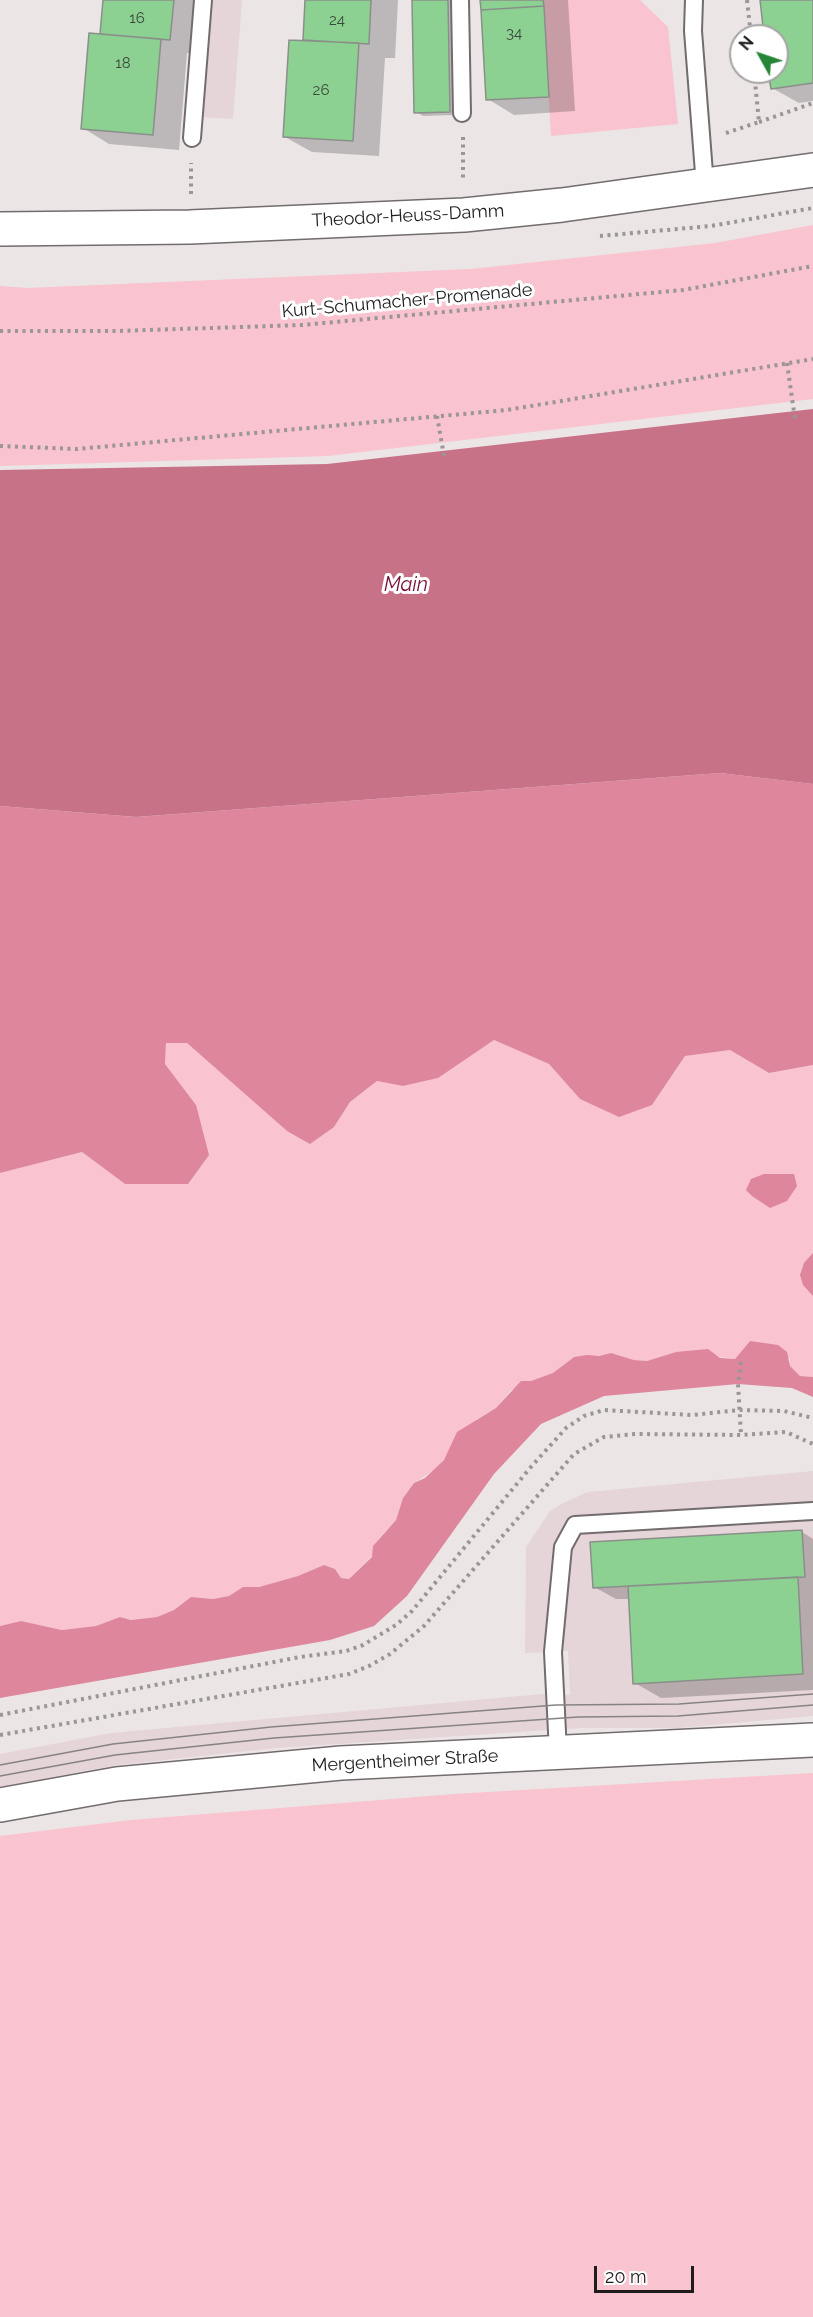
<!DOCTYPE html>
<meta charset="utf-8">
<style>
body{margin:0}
#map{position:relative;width:813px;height:2317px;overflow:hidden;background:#ece5e6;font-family:Raleway,sans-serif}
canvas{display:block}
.north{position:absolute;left:729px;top:24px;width:60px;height:60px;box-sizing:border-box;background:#fff;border:2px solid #a5a4a4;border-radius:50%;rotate:310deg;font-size:16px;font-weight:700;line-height:24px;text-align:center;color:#1e1c1c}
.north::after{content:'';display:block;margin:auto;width:21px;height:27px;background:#258538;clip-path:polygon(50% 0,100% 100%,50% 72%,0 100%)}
.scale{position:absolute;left:594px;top:2266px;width:100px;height:27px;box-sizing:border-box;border:3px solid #1e1c1c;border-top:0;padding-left:8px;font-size:18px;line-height:21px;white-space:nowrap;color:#1e1c1c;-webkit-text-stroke:4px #fff;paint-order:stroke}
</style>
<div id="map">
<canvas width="813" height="2317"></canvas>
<div class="north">N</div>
<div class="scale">20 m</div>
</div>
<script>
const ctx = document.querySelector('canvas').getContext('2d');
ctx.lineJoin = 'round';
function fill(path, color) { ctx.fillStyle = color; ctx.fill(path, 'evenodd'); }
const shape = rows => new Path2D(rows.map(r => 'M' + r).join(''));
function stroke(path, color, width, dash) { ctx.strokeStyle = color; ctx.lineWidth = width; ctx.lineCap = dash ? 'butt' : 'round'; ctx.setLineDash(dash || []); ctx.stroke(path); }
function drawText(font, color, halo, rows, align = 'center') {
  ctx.font = font + ' Raleway,sans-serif'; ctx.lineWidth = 6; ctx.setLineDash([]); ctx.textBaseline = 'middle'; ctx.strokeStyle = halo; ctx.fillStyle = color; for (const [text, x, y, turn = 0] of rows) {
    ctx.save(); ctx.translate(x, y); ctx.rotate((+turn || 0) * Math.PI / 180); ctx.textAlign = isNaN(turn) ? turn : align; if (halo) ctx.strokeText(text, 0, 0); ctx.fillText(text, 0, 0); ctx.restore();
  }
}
fill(shape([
 [211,0,242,0,233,119,202,117],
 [813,1471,813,1716,678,1728,582,1728,276,1748,117,1765,0,1787,0,1754,111,1733,542,1694,570,1695,568,1651,525,1653,526,1547,550,1511,563,1503,588,1492]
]), '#e5d5d8');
fill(shape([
 [543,0,640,0,668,27,678,124,551,136],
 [813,225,813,399,328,456,0,466,0,286,27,288,471,269,715,243],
 [494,1040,549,1064,580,1099,652,1105,685,1056,730,1050,769,1073,813,1065,813,1377,800,1376,789,1366,790,1359,750,1341,735,1359,676,1352,647,1361,634,1360,611,1353,599,1356,574,1357,553,1373,511,1390,496,1408,477,1419,437,1468,413,1484,403,1498,396,1520,380,1537,372,1556,349,1579,341,1578,335,1569,324,1565,298,1576,259,1587,243,1587,229,1596,213,1599,191,1597,174,1610,157,1617,131,1620,120,1617,96,1626,62,1630,21,1621,0,1626,0,1173,82,1152,125,1184,196,1105,165,1064,166,1043,187,1043,287,1131,334,1127,350,1102,377,1081,403,1086,437,1078],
 [813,1773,813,2317,0,2317,0,1836,131,1820,454,1794]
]), '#f9c3cf');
fill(shape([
 [720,773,813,784,813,1065,769,1073,730,1050,685,1056,652,1105,619,1117,580,1099,549,1064,494,1040,438,1078,403,1086,377,1081,350,1102,334,1127,310,1144,287,1131,187,1043,166,1043,165,1064,196,1105,209,1155,188,1184,125,1184,82,1152,0,1173,0,806,136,817],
 [764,1174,794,1174,797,1186,787,1201,770,1208,752,1196,746,1190,751,1179],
 [813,1253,813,1296,803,1285,800,1275,804,1263],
 [750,1341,778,1345,787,1352,790,1366,800,1376,813,1377,813,1397,792,1388,738,1384,604,1396,541,1424,494,1474,407,1596,374,1626,330,1640,0,1698,0,1626,21,1621,62,1630,96,1626,120,1617,131,1620,157,1617,174,1610,191,1597,213,1599,229,1596,243,1587,259,1587,298,1576,324,1565,335,1569,341,1578,349,1579,372,1557,373,1546,396,1520,403,1498,414,1483,425,1478,444,1460,457,1432,496,1408,521,1381,531,1381,553,1373,574,1357,587,1355,599,1356,611,1353,634,1360,647,1361,676,1352,708,1349,720,1358,735,1359]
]), '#de869c');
fill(shape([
 [813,409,813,784,720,773,136,817,0,806,0,470,327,464]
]), '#c87288');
fill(shape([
 [105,0,202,0,197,54,187,53,179,150,109,144,83,128,102,35],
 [307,0,398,0,395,58,385,58,379,156,312,152,285,137,305,42],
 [413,0,454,0,456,115,423,116,416,112],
 [482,0,568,0,575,111,514,115,488,99],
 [761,0,813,0,813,101,799,103,772,88,770,72,777,72,777,36,766,36],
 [802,1532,813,1539,813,1690,661,1698,635,1683,630,1599,616,1599,594,1587]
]), '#0003');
const building = shape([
 [103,0,174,0,170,40,100,34,103,0],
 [305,0,371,0,369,44,303,40,305,0],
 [412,0,448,0,450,112,414,113,412,0],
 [480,0,543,0,544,6,481,10,480,0],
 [760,0,813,0,813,83,771,89,768,72,777,72,777,36,764,36,760,0],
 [544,6,549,97,486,100,481,10,544,6],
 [89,33,161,39,153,135,81,129,89,33],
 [289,40,359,43,353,141,283,137,289,40],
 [802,1530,805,1577,593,1588,590,1542,802,1530],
 [798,1577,803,1674,633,1684,628,1586,798,1577]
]);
fill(building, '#8cd092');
stroke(building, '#8a8f8a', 1.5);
const lane = shape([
 [460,0,462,113],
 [694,0,693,31,705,186],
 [192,138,203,0],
 [558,1752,553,1652,563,1547,575,1525,813,1511]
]);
const secondary = shape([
 [0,229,190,227,464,215,562,205,813,170],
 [0,1805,117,1784,341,1763,813,1740]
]);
stroke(lane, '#736c6e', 20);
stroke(secondary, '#736c6e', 36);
stroke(shape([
 [747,0,751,36],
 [759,122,813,103],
 [726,133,759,122,754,72],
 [463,137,463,181],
 [191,194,191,163],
 [600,236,711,226,813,208],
 [0,331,117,331,302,325,683,290,813,266],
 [787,363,795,419],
 [437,416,444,456],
 [0,446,77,449,507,410,813,359],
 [741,1362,738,1384,741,1435],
 [0,1715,300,1657,346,1651,363,1645,396,1625,412,1611,530,1468,566,1428,584,1416,604,1410,692,1415,740,1410,784,1411,813,1418],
 [0,1735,349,1674,369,1666,390,1654,424,1626,574,1454,604,1437,635,1434,741,1435,786,1432,813,1444]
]), '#9a9596', 4, [3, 4.5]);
stroke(lane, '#fff', 16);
stroke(secondary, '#fff', 33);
stroke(shape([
 [0,1765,113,1744,271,1727,556,1705,679,1704,813,1694],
 [0,1776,115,1755,274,1738,578,1717,678,1716,813,1705]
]), '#878383', 1.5);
drawText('15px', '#3a493a', null, [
 ["16",137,18],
 ["24",337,20],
 ["34",514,33],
 ["18",123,63],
 ["26",321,90]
]);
drawText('18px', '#1e1c1c', '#fff', [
 ["Theodor-Heuss-Damm",408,216,-3],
 ["Kurt-Schumacher-Promenade",407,301,-5],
 ["Mergentheimer Straße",405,1761,-3]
]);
drawText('italic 20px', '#790e39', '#fff', [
 ["Main",406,585]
]);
</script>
